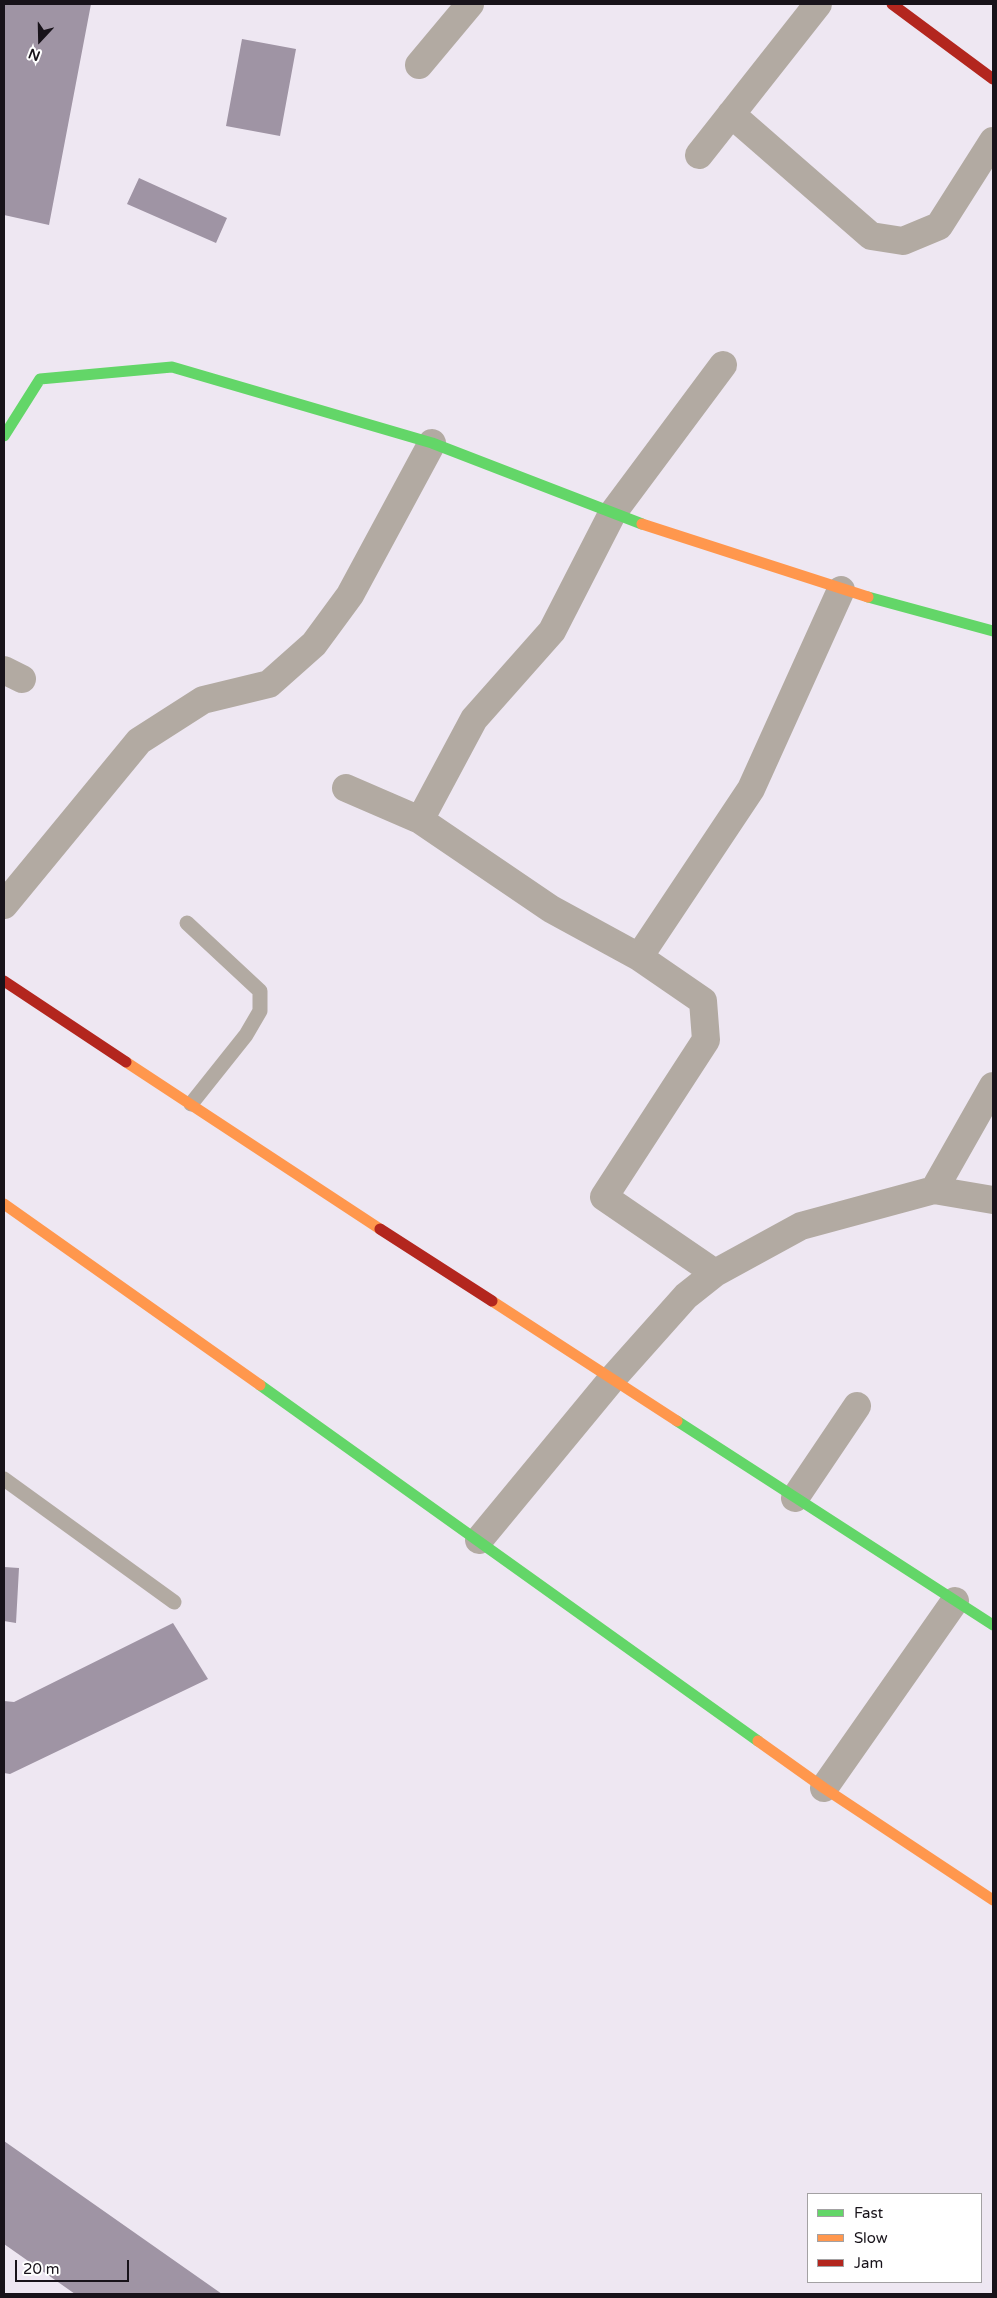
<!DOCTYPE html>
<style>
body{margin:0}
#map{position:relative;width:997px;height:2298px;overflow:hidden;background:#eee7f2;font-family:"Varela Round",sans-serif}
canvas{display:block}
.frame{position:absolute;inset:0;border:5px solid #18131a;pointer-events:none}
.legend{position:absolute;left:807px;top:2193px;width:175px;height:90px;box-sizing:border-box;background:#fff;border:1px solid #a3a1a3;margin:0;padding:6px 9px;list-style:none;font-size:15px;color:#18131a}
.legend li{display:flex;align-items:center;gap:10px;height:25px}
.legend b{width:25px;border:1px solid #a3a1a3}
.north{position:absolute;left:15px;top:15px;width:50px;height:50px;-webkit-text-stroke:4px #fff;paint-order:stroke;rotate:201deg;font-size:14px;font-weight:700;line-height:20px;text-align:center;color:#18131a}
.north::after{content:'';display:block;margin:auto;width:18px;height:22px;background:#18131a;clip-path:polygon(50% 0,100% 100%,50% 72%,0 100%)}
.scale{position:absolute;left:15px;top:2260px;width:114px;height:22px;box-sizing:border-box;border:2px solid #18131a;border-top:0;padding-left:6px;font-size:15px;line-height:18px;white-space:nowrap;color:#18131a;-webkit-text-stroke:4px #fff;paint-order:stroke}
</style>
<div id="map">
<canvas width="997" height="2298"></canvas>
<div class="frame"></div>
<ul class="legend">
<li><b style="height:6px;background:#63d668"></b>Fast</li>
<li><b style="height:6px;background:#ff974d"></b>Slow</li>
<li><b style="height:6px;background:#b3261e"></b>Jam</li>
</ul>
<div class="north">N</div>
<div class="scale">20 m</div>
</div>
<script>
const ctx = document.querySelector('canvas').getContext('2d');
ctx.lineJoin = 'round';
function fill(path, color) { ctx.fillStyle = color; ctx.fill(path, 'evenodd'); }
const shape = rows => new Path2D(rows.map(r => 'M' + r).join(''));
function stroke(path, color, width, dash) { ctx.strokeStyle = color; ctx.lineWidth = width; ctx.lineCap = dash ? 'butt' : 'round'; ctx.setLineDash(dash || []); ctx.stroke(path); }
fill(shape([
 [4,4,91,4,49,225,4,215],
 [242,39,296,49,280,136,226,126],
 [139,178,227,218,216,243,127,204],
 [4,1567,19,1568,16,1623,4,1621],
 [173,1623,208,1679,10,1774,4,1773,4,1701,14,1702],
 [4,2141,222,2294,75,2294,4,2244]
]), '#9f94a4');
stroke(shape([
 [187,923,260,991,260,1011,246,1035,191,1104],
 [4,1479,174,1602]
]), '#b2aaa2', 15);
stroke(shape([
 [419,65,470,4],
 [731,114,871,236,903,241,939,226,993,141],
 [699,155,818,4],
 [4,670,22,679],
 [346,788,420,820,551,909,639,957,703,1001,706,1040,604,1197,715,1273],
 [420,820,474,719,552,631,612,514,723,365],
 [4,905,139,741,203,700,269,684,314,644,350,595,432,443],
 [639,957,751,789,841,590],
 [934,1190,993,1086],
 [795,1498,857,1406],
 [479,1540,612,1379,686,1296,715,1273,801,1226,934,1190,993,1200],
 [824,1788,955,1601]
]), '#b2aaa2', 28);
stroke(shape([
 [4,436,40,379,172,367,432,443,642,524],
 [868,597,993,631],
 [260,1385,758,1741],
 [677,1421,993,1625]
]), '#63d668', 11);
stroke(shape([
 [642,524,868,597],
 [126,1062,380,1229],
 [4,1204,260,1385],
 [492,1301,677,1421],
 [758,1741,824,1788,993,1900]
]), '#ff974d', 11);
stroke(shape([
 [892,4,993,79],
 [4,981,126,1062],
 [380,1229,492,1301]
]), '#b3261e', 11);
</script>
